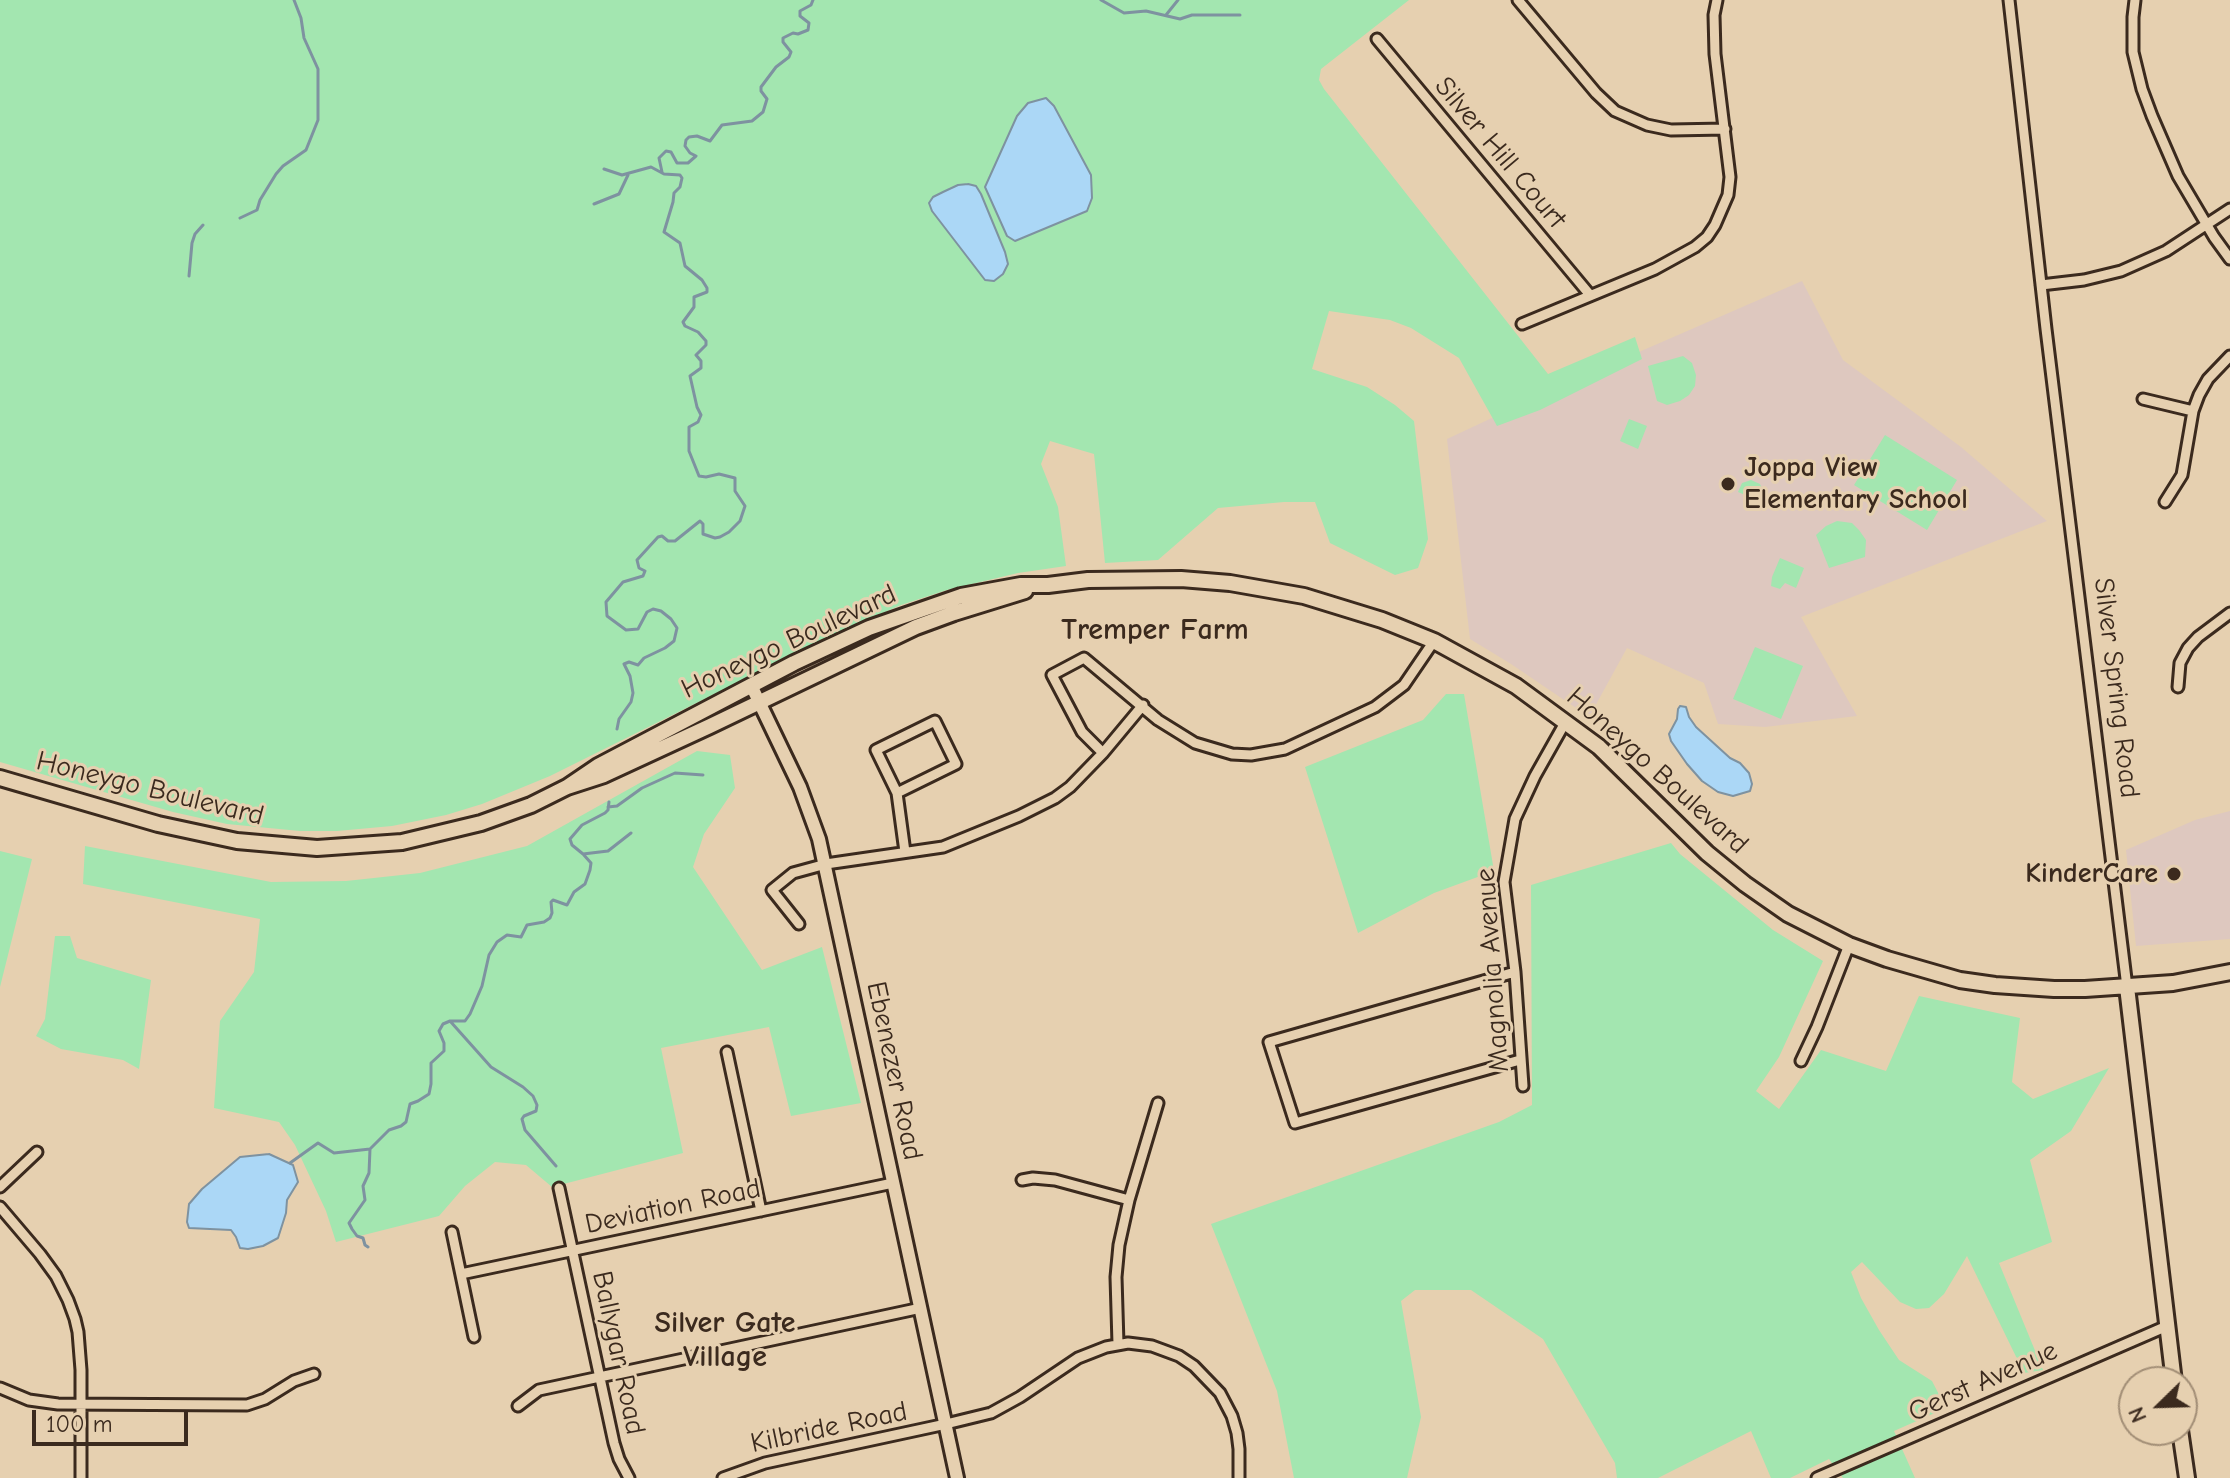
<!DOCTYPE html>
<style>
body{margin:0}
#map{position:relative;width:2230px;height:1478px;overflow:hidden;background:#e6d0b0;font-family:"Comic Neue",sans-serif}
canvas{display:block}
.north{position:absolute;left:2118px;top:1366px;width:80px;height:80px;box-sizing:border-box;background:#e6d0b0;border:2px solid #a28e76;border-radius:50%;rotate:247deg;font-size:22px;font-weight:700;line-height:32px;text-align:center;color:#3b2a1e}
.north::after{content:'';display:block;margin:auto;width:28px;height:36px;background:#3b2a1e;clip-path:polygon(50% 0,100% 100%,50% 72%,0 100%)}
.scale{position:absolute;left:32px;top:1410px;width:156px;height:36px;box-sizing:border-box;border:4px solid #3b2a1e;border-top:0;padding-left:10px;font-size:24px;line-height:28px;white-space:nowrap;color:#3b2a1e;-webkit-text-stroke:6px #e6d0b0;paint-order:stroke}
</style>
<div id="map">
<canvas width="2230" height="1478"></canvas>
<div class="north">N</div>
<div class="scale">100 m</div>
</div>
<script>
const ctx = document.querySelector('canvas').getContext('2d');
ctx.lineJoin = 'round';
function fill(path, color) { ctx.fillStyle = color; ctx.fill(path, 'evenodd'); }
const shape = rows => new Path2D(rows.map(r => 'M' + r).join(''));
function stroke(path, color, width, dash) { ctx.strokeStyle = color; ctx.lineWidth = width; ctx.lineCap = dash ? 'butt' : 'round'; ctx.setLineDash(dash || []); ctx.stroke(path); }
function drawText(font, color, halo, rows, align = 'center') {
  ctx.font = font + ' "Comic Neue",sans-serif'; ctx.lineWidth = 6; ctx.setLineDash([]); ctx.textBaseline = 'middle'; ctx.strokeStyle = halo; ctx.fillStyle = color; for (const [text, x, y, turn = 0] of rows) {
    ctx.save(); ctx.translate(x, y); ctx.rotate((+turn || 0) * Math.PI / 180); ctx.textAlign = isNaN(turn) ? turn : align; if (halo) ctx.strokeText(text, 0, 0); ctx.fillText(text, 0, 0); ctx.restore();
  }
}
fill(shape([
 [1802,281,1843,360,1961,447,2047,521,1801,617,1857,716,1765,727,1718,724,1704,683,1627,648,1588,719,1576,708,1511,664,1470,639,1447,439,1554,389],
 [2230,811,2230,939,2136,946,2126,850,2195,820]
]), '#dec8bf');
fill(shape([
 [0,0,1409,0,1321,69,1319,80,1324,89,1548,374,1635,337,1642,359,1540,410,1497,426,1459,358,1411,328,1390,320,1329,311,1312,369,1367,387,1395,405,1414,421,1428,539,1418,568,1395,575,1330,543,1315,502,1284,502,1218,508,1158,560,1105,563,1094,454,1050,441,1041,464,1058,507,1066,566,1018,573,947,590,901,605,831,636,550,776,482,804,446,815,392,826,337,831,300,831,227,824,173,812,0,762],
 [958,185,976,186,1005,252,985,280,933,211,929,203,933,197],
 [1683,356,1692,363,1696,375,1695,386,1689,395,1680,401,1667,405,1657,401,1648,366],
 [1629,419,1647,426,1638,449,1620,441],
 [1885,435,1957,480,1927,530,1854,485],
 [1751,480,1760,484,1764,493,1761,499,1757,500,1738,492,1742,483],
 [1837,521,1852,523,1859,530,1866,540,1865,557,1829,568,1816,535,1826,526],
 [1780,558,1804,568,1796,588,1785,583,1780,589,1771,586,1772,577],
 [1755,647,1803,666,1781,719,1733,699],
 [1446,694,1464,694,1494,871,1434,893,1358,933,1305,767,1423,720],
 [697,751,730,755,735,788,704,834,693,867,762,970,822,947,861,1103,791,1116,769,1027,661,1048,683,1153,552,1187,526,1165,495,1162,465,1186,439,1216,336,1242,326,1211,295,1145,279,1122,214,1108,220,1021,254,972,260,919,83,884,85,846,271,882,346,881,420,873,527,846],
 [1671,843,1680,854,1773,930,1823,961,1779,1057,1756,1091,1779,1109,1821,1050,1886,1071,1919,996,2020,1018,2012,1082,2033,1099,2109,1068,2071,1131,2030,1160,2052,1242,1999,1263,2043,1370,2024,1373,1967,1256,1944,1294,1929,1308,1916,1309,1900,1302,1862,1262,1851,1272,1861,1298,1879,1330,1899,1360,1932,1381,1946,1408,1894,1431,1915,1478,1843,1478,1829,1459,1790,1478,1771,1478,1751,1431,1658,1478,1617,1478,1615,1463,1543,1339,1471,1290,1415,1290,1401,1301,1421,1417,1407,1478,1294,1478,1277,1391,1211,1224,1499,1122,1532,1105,1531,885],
 [0,851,32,859,0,987],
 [55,936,70,936,77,958,151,980,139,1069,123,1060,61,1049,36,1036,45,1019]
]), '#a3e6b0');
const water = shape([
 [1046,98,1054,106,1091,175,1092,198,1087,211,1015,241,1007,236,985,187,1017,116,1028,103,1046,98],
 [968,184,976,186,981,194,1005,252,1008,264,1003,274,994,281,985,280,932,211,929,203,933,197,943,192,958,185,968,184],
 [1680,706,1686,707,1689,717,1696,727,1730,758,1740,763,1749,773,1752,784,1750,791,1733,796,1718,792,1702,781,1687,764,1671,741,1669,734,1677,719,1678,709,1680,706],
 [269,1154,293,1165,298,1182,287,1200,286,1213,278,1238,263,1246,248,1249,240,1248,236,1237,231,1230,189,1228,187,1222,189,1204,202,1189,240,1157,269,1154]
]);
fill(water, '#abd7f6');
stroke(water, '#7e92a0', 2);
stroke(shape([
 [1101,0,1124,13,1146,11,1180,19,1192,15,1240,15],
 [1166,15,1178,0],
 [604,169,622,175,651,167,664,174,680,175,682,178,680,187,674,193,673,202,664,232,680,243,685,266,702,280,707,288,707,292,694,297,694,307,683,322,685,326,698,332,706,341,706,345,696,355,701,361,701,368,690,376,697,407,701,415,698,422,689,427,689,451,699,476,706,477,719,474,735,478,735,491,745,506,740,521,729,532,720,537,715,538,703,534,703,524,700,521,675,541,668,541,662,536,658,537,637,560,639,568,645,571,643,576,623,582,606,602,607,616,626,630,638,629,647,612,653,609,661,611,671,619,677,628,674,641,665,648,644,658,638,665,629,662,624,664,630,676,633,693,631,702,619,719,617,729],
 [662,172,659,158,666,151,671,152,677,163,688,163,696,156,690,153,685,146,686,140,689,137,697,136,710,141,722,125,752,121,763,112,767,99,761,91,761,87,776,67,789,57,791,52,783,42,783,38,793,33,798,34,808,30,809,23,800,16,800,11,811,5,813,0],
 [594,204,619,194,628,175],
 [240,218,257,210,260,200,276,174,283,166,306,150,318,120,318,69,304,38,301,18,294,0],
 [189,276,192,243,195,234,203,225],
 [608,807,617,806,642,788,675,773,703,775],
 [583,854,608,851,631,833],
 [450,1021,491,1067,523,1087,533,1096,537,1105,536,1111,524,1116,522,1119,525,1130,556,1166],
 [290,1163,318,1143,334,1153,370,1149,389,1130,401,1126,406,1122,410,1104,418,1101,429,1094,431,1084,431,1063,444,1051,444,1043,439,1031,443,1024,450,1021,465,1021,470,1014,482,986,489,955,497,942,507,935,521,937,527,925,544,922,550,918,552,913,551,902,553,900,567,905,574,892,585,884,590,870,591,863,583,854,572,845,570,839,582,825,605,813,608,810,609,802],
 [368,1247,365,1245,363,1238,357,1236,352,1229,349,1223,365,1200,363,1186,369,1173,370,1149]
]), '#7e92a0', 3);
const minor = shape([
 [1518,0,1596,93,1615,111,1647,125,1671,130,1725,129],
 [2009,0,2046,329,2127,987],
 [2135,0,2133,17,2133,52,2142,89,2152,116,2178,176,2214,237,2230,259],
 [1377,39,1590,295],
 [2041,285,2084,280,2121,271,2166,251,2230,209],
 [1522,324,1655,269,1695,247,1707,237,1715,225,1728,195,1730,177,1715,54,1714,15,1717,0],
 [2143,399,2193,411],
 [2165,502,2182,475,2193,411,2199,395,2208,379,2230,356],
 [2178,687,2180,663,2188,648,2198,637,2230,613],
 [1103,753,1082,732,1052,675,1084,658,1158,720,1195,743,1232,754,1251,755,1285,749,1375,707,1404,685,1434,641],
 [897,793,956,764,935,721,876,750,897,793,905,852],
 [799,924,772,890,793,873,826,864,943,847,1019,816,1055,798,1070,787,1103,753,1143,705],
 [1515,972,1269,1042,1295,1123,1520,1060],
 [727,1052,761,1211],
 [1801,1061,1817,1027,1849,945],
 [1523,1086,1515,972,1504,882,1515,819,1535,776,1566,721],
 [1022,1180,1033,1178,1055,1180,1129,1200],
 [0,1187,37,1152],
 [559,1188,614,1443,619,1459,629,1478],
 [0,1207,40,1254,56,1276,68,1300,75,1319,78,1332,81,1370,81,1478],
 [452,1232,474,1337],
 [461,1274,893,1183],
 [1118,1344,1116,1277,1119,1245,1129,1200,1158,1103],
 [0,1388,29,1400,58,1404,247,1405,265,1399,294,1381,314,1374],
 [518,1406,539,1390,921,1308],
 [723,1478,765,1463,946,1424,991,1413,1020,1397,1078,1358,1106,1347,1128,1343,1152,1346,1179,1356,1194,1366,1220,1393,1232,1416,1237,1433,1239,1449,1239,1478],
 [1817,1478,2167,1326]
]);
const tertiary = shape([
 [751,685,800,787,819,839,957,1478]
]);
const secondary = shape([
 [0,778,158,824,237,841,317,848,402,842,481,823,531,805,567,787,604,775,710,726,916,627,954,613,1025,591],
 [567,787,598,766,794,663,869,628,961,596,1021,585,1048,585,1088,580,1181,579,1230,583,1304,596,1382,620,1434,641,1516,686,1599,747,1707,853,1745,884,1788,914,1849,945,1887,959,1960,980,1995,985,2054,989,2085,989,2173,983,2230,972],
 [2127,987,2174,1382],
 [2180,1430,2187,1478]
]);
stroke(minor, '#3b2a1e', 15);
stroke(tertiary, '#3b2a1e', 18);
stroke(secondary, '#3b2a1e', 20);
stroke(minor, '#e6d0b0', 9);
stroke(tertiary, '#e6d0b0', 12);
stroke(secondary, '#e6d0b0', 14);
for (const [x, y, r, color] of [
 [1728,484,8,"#3b2a1e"],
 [2174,874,8,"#3b2a1e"]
]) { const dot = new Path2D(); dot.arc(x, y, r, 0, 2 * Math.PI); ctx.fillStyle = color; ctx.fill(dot); stroke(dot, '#e6d0b0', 3); }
drawText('28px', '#3b2a1e', '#e6d0b0', [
 ["Silver Hill Court",1500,153,50],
 ["Honeygo Boulevard",789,642,-25],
 ["Silver Spring Road",2116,688,83],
 ["Honeygo Boulevard",1657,771,42],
 ["Honeygo Boulevard",150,789,14],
 ["Magnolia Avenue",1493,970,-94],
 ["Ebenezer Road",894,1071,78],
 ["Deviation Road",673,1207,-12],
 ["Ballygar Road",618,1353,78],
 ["Gerst Avenue",1983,1382,-24],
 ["Kilbride Road",829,1428,-12]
]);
drawText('bold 28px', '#3b2a1e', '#e6d0b0', [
 ["Joppa View",1744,468],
 ["Elementary School",1744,500],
 ["KinderCare",2158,874,"right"]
], 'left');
drawText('bold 30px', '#3b2a1e', '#e6d0b0', [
 ["Tremper Farm",1155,631],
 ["Silver Gate",725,1324],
 ["Village",725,1358]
]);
</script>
